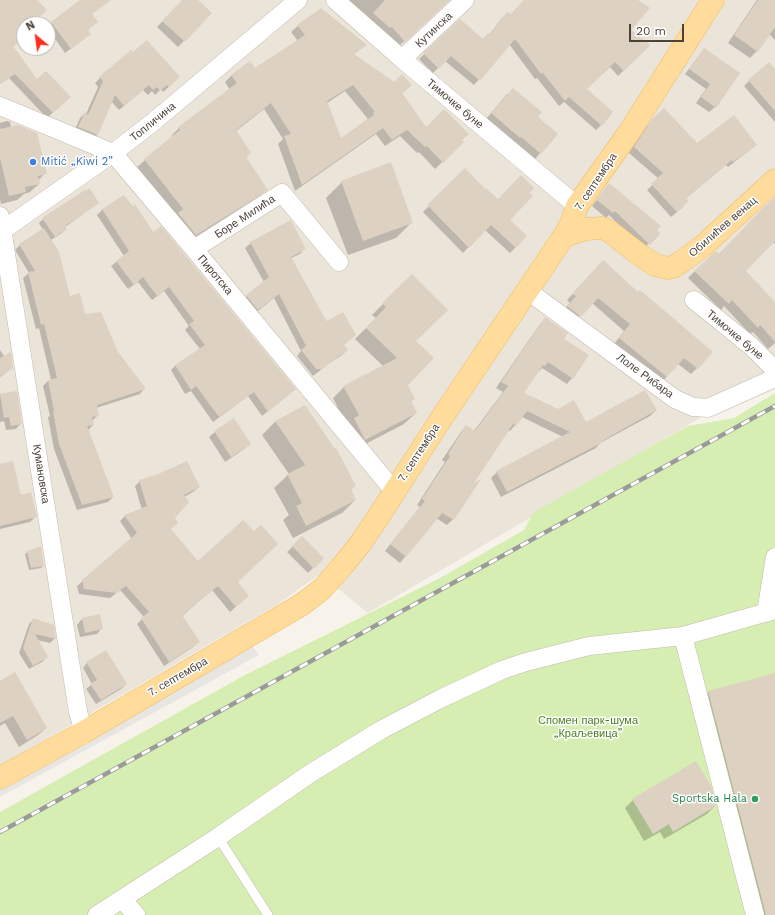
<!DOCTYPE html>
<meta charset="utf-8">
<style>
body{margin:0}
#map{position:relative;width:775px;height:915px;overflow:hidden;background:#f7f3eb;font-family:"Work Sans",sans-serif}
canvas{display:block}
.north{position:absolute;left:16px;top:16px;width:40px;height:40px;box-sizing:border-box;background:#fff;border:1px solid #b7b4af;border-radius:50%;rotate:331deg;font-size:11px;font-weight:700;line-height:16px;text-align:center;color:#4c4338}
.north::after{content:'';display:block;margin:auto;width:14px;height:18px;background:#ff2e1a;clip-path:polygon(50% 0,100% 100%,50% 72%,0 100%)}
.scale{position:absolute;left:629px;top:24px;width:55px;height:18px;box-sizing:border-box;border:2px solid #4c4338;border-top:0;padding-left:5px;font-size:12px;line-height:14px;white-space:nowrap;color:#4c4338;-webkit-text-stroke:3px #fff;paint-order:stroke}
</style>
<div id="map">
<canvas width="775" height="915"></canvas>
<div class="north">N</div>
<div class="scale">20 m</div>
</div>
<script>
const ctx = document.querySelector('canvas').getContext('2d');
ctx.lineJoin = 'round';
function fill(path, color) { ctx.fillStyle = color; ctx.fill(path, 'evenodd'); }
const shape = rows => new Path2D(rows.map(r => 'M' + r).join(''));
function stroke(path, color, width, dash) { ctx.strokeStyle = color; ctx.lineWidth = width; ctx.lineCap = dash ? 'butt' : 'round'; ctx.setLineDash(dash || []); ctx.stroke(path); }
function drawText(font, color, halo, rows, align = 'center') {
  ctx.font = font + ' "Work Sans",sans-serif'; ctx.lineWidth = 3; ctx.setLineDash([]); ctx.textBaseline = 'middle'; ctx.strokeStyle = halo; ctx.fillStyle = color; for (const [text, x, y, turn = 0] of rows) {
    ctx.save(); ctx.translate(x, y); ctx.rotate((+turn || 0) * Math.PI / 180); ctx.textAlign = isNaN(turn) ? turn : align; if (halo) ctx.strokeText(text, 0, 0); ctx.fillText(text, 0, 0); ctx.restore();
  }
}
fill(shape([
 [0,0,775,0,775,374,368,613,320,574,275,606,0,766],
 [24,24,48,24,48,48,24,48]
]), '#ebe4d9');
fill(shape([
 [775,393,775,915,0,915,0,812,245,675,440,578,524,530,534,512,688,426,734,418]
]), '#d6eeb1');
fill(shape([
 [245,637,259,655,0,797,0,781]
]), '#e8e6e3');
fill(shape([
 [0,0,24,0,31,24,24,24,24,31,18,37,20,40,12,47,37,81,69,97,47,118,9,78,0,84],
 [88,0,103,0,105,3,92,14,85,38,65,53,48,29,48,26,52,23],
 [183,0,196,0,211,13,178,47,157,27],
 [342,0,429,0,438,10,398,47],
 [524,0,636,0,630,31,649,46,618,76,610,67,586,89,601,125,596,130,564,102,559,106,537,78,535,79,509,44,474,85,445,61,433,73,419,59,460,20,482,40,489,35,502,18,510,16],
 [757,0,775,0,775,40,769,34,757,51,750,58,728,43],
 [298,26,365,45,353,55,394,83,411,85,401,94,426,128,463,142,435,169,419,152,417,153,400,136,385,146,376,134,295,191,278,144,283,139,264,109,236,131,250,153,246,158,266,190,259,196,189,241,176,216,137,167,173,136,172,135,179,128,230,90,225,82,232,75,254,69,298,41,291,32],
 [345,91,368,119,340,140,327,103],
 [704,49,715,107,709,112,696,103,706,89,685,74],
 [775,71,775,122,744,86,749,81],
 [100,78,174,82,163,92,161,89,155,95,152,91,148,95,143,90,119,110,111,101,97,135,92,140,74,132,80,118,85,113,86,114,98,87,95,83],
 [507,94,557,134,535,159,515,142,514,143,486,119],
 [664,110,697,144,756,145,728,167,726,165,685,199,683,207,671,217,647,190,659,179,629,153,647,126],
 [7,121,10,122,11,127,45,173,38,181,39,184,30,192,24,194,17,200,1,204,0,199,0,123],
 [465,170,485,190,508,220,526,236,510,253,485,230,463,253,423,212],
 [342,182,412,222,396,238,348,255,326,198],
 [609,184,659,234,643,249,609,215,606,218,592,206],
 [89,189,98,203,65,227,66,229,62,233,51,240,69,297,117,353,144,389,140,394,96,408,98,415,93,420,93,425,88,430,113,497,108,502,77,510,54,449,48,417,50,416,43,386,48,381,51,380,39,328,36,329,23,278,29,273,15,250,20,245,43,230,39,223,43,219],
 [124,196,153,233,295,389,262,416,248,396,213,422,191,391,185,394,171,370,176,365,200,349,185,330,189,326,164,291,152,300,138,282,128,289,111,266,124,256,97,215,102,210],
 [775,198,775,244,772,242,745,271,775,303,775,343,768,349,753,332,750,334,724,306,721,310,688,278,695,271,718,255],
 [251,243,305,248,300,254,291,258,327,323,347,350,342,355,328,364,313,376,297,356,301,351,274,298,253,315,241,301,264,282,245,248],
 [597,268,697,368,691,374,678,364,661,383,614,344,624,331,592,303,574,322,561,313,570,303,567,300],
 [412,275,415,341,407,385,414,399,410,402,416,413,404,424,354,450,347,426,333,398,344,387,383,366,355,339,376,318,372,315],
 [546,318,563,339,572,378,567,384,542,368,539,371,538,371,523,393,586,423,656,410,650,416,600,443,596,448,501,497,491,478,497,472,563,437,522,417,510,431,507,430,471,485,478,481,453,519,447,525,436,518,400,563,385,551,420,507,417,505,445,462,442,460,461,432,466,426,474,431,503,392,496,388,540,324],
 [0,350,12,368,0,377],
 [16,392,21,423,16,429,6,430,4,421,0,422,0,395],
 [305,407,355,486,350,490,355,500,342,513,293,538,283,520,289,515,274,488,289,474,262,435,275,422],
 [234,420,250,444,244,449,225,462,209,437,215,432],
 [0,465,36,516,30,522,0,529],
 [140,481,199,487,193,492,184,497,173,518,170,530,198,563,236,582,248,596,230,612,212,590,182,616,198,642,193,647,164,666,137,624,144,617,120,590,110,598,79,594,77,586,132,539,120,521,125,516,142,510,135,486],
 [302,537,323,558,308,573,287,552],
 [28,552,43,566,41,568,29,570,25,554],
 [82,619,102,628,97,634,80,637,77,625],
 [33,620,55,638,50,643,37,640,47,657,42,662,29,669,19,653,29,624],
 [87,663,126,684,121,689,96,704,86,689,92,684,83,668],
 [775,674,775,915,753,915,698,703,709,692],
 [0,682,46,728,38,735,19,747,5,723,0,726],
 [633,800,715,806,707,814,664,839,660,832,644,841,625,808]
]), '#0003');
fill(shape([
 [0,0,37,0,47,10,32,24,24,24,24,33,20,37,21,41,13,46,37,79,46,71,71,97,53,113,15,74,0,84],
 [80,0,111,0,92,14,98,22,88,30,91,34,71,49,51,22],
 [182,0,198,0,212,13,185,42,162,21],
 [385,0,450,0,405,42,392,27,390,28,373,13],
 [524,0,638,0,650,8,631,30,650,45,624,71,615,62,587,89,613,112,602,126,569,97,565,101,543,73,541,74,515,39,480,81,451,56,439,69,423,53,460,19,483,39,488,33,490,34,507,12,511,14],
 [758,0,775,0,775,27,758,52,734,35],
 [321,8,367,45,354,54,394,82,402,74,412,85,402,93,426,127,444,109,469,134,462,140,464,142,443,163,427,146,425,147,407,130,392,140,383,128,302,185,284,136,291,134,271,103,236,130,251,153,246,157,268,190,196,235,178,213,183,209,144,159,180,130,178,127,237,83,231,75,250,61,255,68,305,35,297,25],
 [353,85,375,112,373,113,374,115,341,138,327,101],
 [147,40,180,77,169,87,167,85,160,91,157,87,153,90,149,85,124,106,115,95,98,135,78,127,85,112,88,115,103,81,99,77,131,50,133,52],
 [704,48,740,73,716,108,701,97,710,84,689,69],
 [769,62,775,69,775,111,748,80],
 [513,88,542,112,538,117,558,134,541,154,521,137,520,138,491,113],
 [664,108,697,143,734,115,757,145,733,162,732,160,686,198,689,201,677,212,651,184,663,173,634,147,652,119],
 [18,125,37,133,47,174,38,176,40,184,25,187,26,192,9,196,0,158,0,129],
 [391,162,413,223,363,241,341,181],
 [465,168,485,189,486,188,498,199,521,175,534,188,530,193,533,196,510,220,527,236,516,248,491,225,469,248,427,205],
 [609,183,661,226,657,230,660,234,650,245,615,211,613,213,597,200],
 [85,190,91,190,99,203,65,226,67,229,55,237,42,218],
 [124,195,132,207,135,204,153,232,161,226,296,389,268,412,254,392,219,417,196,386,191,390,175,365,205,345,189,324,194,321,169,287,157,296,143,277,134,285,116,261,129,251,102,209],
 [775,197,775,241,746,271,775,302,775,342,760,325,758,328,732,300,729,304,694,271,716,251,719,254,759,212],
 [291,220,306,249,291,257,325,319,327,321,343,312,356,335,344,345,348,350,335,359,322,369,316,369,301,350,306,346,279,294,258,310,246,295,269,277,250,242],
 [44,228,59,252,70,296,80,293,85,314,101,312,118,352,146,389,97,405,99,416,92,417,94,425,87,426,114,497,82,505,59,444,53,411,54,411,48,380,57,378,44,324,41,325,28,272,35,271,19,244],
 [603,260,638,292,640,290,713,352,698,369,684,358,667,377,619,338,630,324,598,298,581,317,567,306,576,296,572,294],
 [412,274,448,310,416,341,434,358,408,385,415,399,411,401,417,413,365,440,354,418,359,415,343,386,397,358,366,328,386,307,382,303],
 [545,317,568,333,564,339,589,355,573,379,548,362,545,366,543,365,524,393,558,409,574,400,586,422,645,390,657,410,602,441,603,442,507,492,496,471,570,432,527,411,516,426,513,424,474,483,481,479,454,520,442,513,406,557,390,544,425,501,422,499,450,456,448,454,466,425,475,431,508,386,501,382],
 [11,352,13,368,0,376,0,358],
 [17,391,22,424,11,426,9,417,4,418,0,394],
 [305,405,335,449,336,448,356,486,351,489,356,500,306,526,296,506,302,503,287,474,305,465,275,421],
 [234,418,251,444,231,457,214,431],
 [13,461,21,495,31,492,37,517,0,526,0,464],
 [187,461,200,487,184,495,189,502,175,518,178,523,171,529,198,561,243,520,254,531,261,525,278,544,238,582,249,596,236,607,218,586,182,615,200,642,169,662,141,618,149,612,126,586,116,593,84,589,82,580,137,533,124,515,147,506,139,480,156,475],
 [302,536,324,558,314,569,292,546],
 [41,546,44,566,31,568,27,551],
 [100,614,103,629,85,633,82,618],
 [33,618,54,625,56,639,35,634,48,657,33,666,23,648],
 [106,650,127,684,101,700,90,684,97,680,86,662],
 [15,672,47,728,27,740,13,716,0,723,0,681],
 [775,673,775,915,766,915,708,691],
 [696,761,711,786,716,806,673,832,669,824,653,834,632,799]
]), '#ddd1c2');
const lane = shape([
 [218,837,268,915]
]);
const street = shape([
 [335,0,402,59,577,206],
 [402,59,465,0],
 [0,106,113,153,194,249,394,491],
 [0,216,78,712,84,732],
 [0,232,113,153,152,123,298,0],
 [194,249,282,193,339,262],
 [528,291,675,399,693,407,708,408,775,378],
 [694,300,751,346,775,370],
 [766,613,775,557],
 [683,636,755,915],
 [122,899,136,915],
 [97,915,218,837,311,773,381,730,440,699,502,670,526,662,589,646,683,636,775,610]
]);
const primary = shape([
 [564,236,586,229,602,228,609,231,640,255,655,265,668,268,673,267,681,262,703,246,775,180],
 [0,778,84,732,301,605,322,589,344,564,360,544,377,519,439,422,564,236,571,224,577,206,630,131,713,0]
]);
stroke(lane, '#c4baac', 10);
stroke(street, '#c4baac', 19);
stroke(primary, '#f0bb60', 23);
stroke(lane, '#fff', 9);
stroke(street, '#fff', 18);
stroke(primary, '#ffdc9c', 22);
const rail = shape([
 [0,832,775,406]
]);
stroke(rail, '#9a9a9a', 4.5);
stroke(rail, '#fff', 3, [9]);
for (const [x, y, r, color] of [
 [33,162,4,"#3f7fe0"],
 [755,799,4,"#2e9e5b"]
]) { const dot = new Path2D(); dot.arc(x, y, r, 0, 2 * Math.PI); ctx.fillStyle = color; ctx.fill(dot); stroke(dot, '#fff', 1.5); }
drawText('11px', '#4c4338', '#fff', [
 ["Кутинска",434,30,-43],
 ["Тимочке буне",455,104,40],
 ["Топличина",153,122,-39],
 ["7. септембра",596,182,-56],
 ["Боре Милића",245,217,-33],
 ["Обилићев венац",723,227,-41],
 ["Пиротска",215,275,50],
 ["Тимочке буне",735,335,40],
 ["Лоле Рибара",645,376,36],
 ["7. септембра",419,453,-57],
 ["Кумановска",41,474,81],
 ["7. септембра",178,677,-30]
]);
drawText('11px', '#366cbe', '#fff', [
 ["Mitić „Kiwi 2”",41,162]
], 'left');
drawText('11px', '#4c8022', '#fff', [
 ["Спомен парк-шума",588,721],
 ["„Краљевица”",588,734]
]);
drawText('11px', '#27864d', '#fff', [
 ["Sportska Hala",747,799]
], 'right');
</script>
